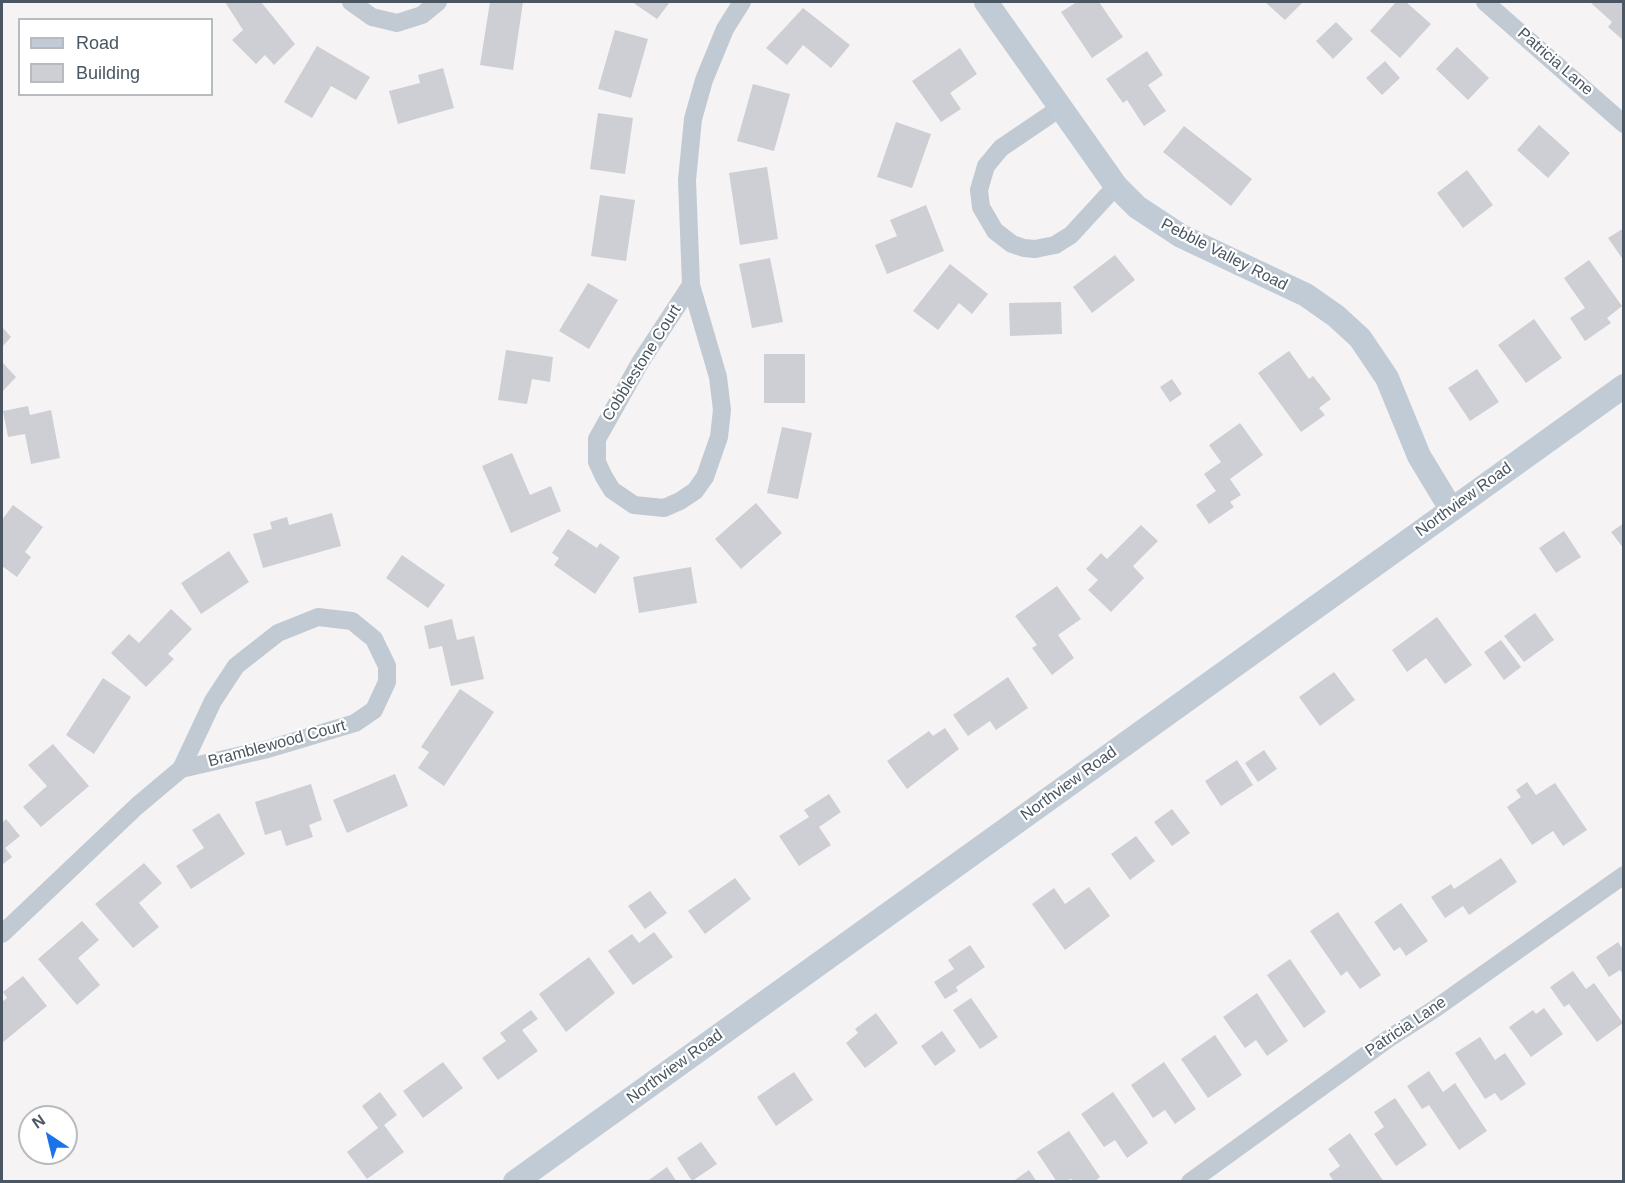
<!DOCTYPE html>
<style>
body{margin:0}
#map{position:relative;width:1625px;height:1183px;overflow:hidden;background:#f5f3f3;font-family:Arial,sans-serif}
canvas{display:block}
.frame{position:absolute;inset:0;border:3px solid #4a5661;pointer-events:none}
.legend{position:absolute;left:18px;top:18px;width:195px;height:78px;box-sizing:border-box;background:#fff;border:2px solid #b7bbc0;margin:0;padding:8px 10px;list-style:none;font-size:18px;color:#4a5661}
.legend li{display:flex;align-items:center;gap:12px;height:30px}
.legend b{width:30px;border:2px solid #b7bbc0}
.north{position:absolute;left:18px;top:1105px;width:60px;height:60px;box-sizing:border-box;background:#fff;border:2px solid #b7bbc0;border-radius:50%;rotate:325deg;font-size:16px;font-weight:700;line-height:24px;text-align:center;color:#4a5661}
.north::after{content:'';display:block;margin:auto;width:21px;height:27px;background:#1a73e8;clip-path:polygon(50% 0,100% 100%,50% 72%,0 100%)}
</style>
<div id="map">
<canvas width="1625" height="1183"></canvas>
<div class="frame"></div>
<ul class="legend">
<li><b style="height:8px;background:#c1cbd6"></b>Road</li>
<li><b style="height:16px;background:#cdcfd5"></b>Building</li>
</ul>
<div class="north">N</div>
</div>
<script>
const ctx = document.querySelector('canvas').getContext('2d');
ctx.lineJoin = 'round';
function fill(path, color) { ctx.fillStyle = color; ctx.fill(path, 'evenodd'); }
const shape = rows => new Path2D(rows.map(r => 'M' + r).join(''));
function stroke(path, color, width, dash) { ctx.strokeStyle = color; ctx.lineWidth = width; ctx.lineCap = dash ? 'butt' : 'round'; ctx.setLineDash(dash || []); ctx.stroke(path); }
function drawText(font, color, halo, rows, align = 'center') {
  ctx.font = font + ' Arial,sans-serif'; ctx.lineWidth = 4.5; ctx.setLineDash([]); ctx.textBaseline = 'middle'; ctx.strokeStyle = halo; ctx.fillStyle = color; for (const [text, x, y, turn = 0] of rows) {
    ctx.save(); ctx.translate(x, y); ctx.rotate((+turn || 0) * Math.PI / 180); ctx.textAlign = isNaN(turn) ? turn : align; if (halo) ctx.strokeText(text, 0, 0); ctx.fillText(text, 0, 0); ctx.restore();
  }
}
fill(shape([
 [225,2,261,2,295,44,274,65,265,55,256,64,232,40,243,30],
 [490,2,523,2,513,70,480,65],
 [632,2,670,2,657,19],
 [1077,2,1099,2,1123,37,1092,58,1061,12],
 [1265,2,1303,2,1285,20],
 [1396,2,1406,2,1431,24,1400,58,1370,31],
 [1590,2,1624,2,1624,41,1608,27,1612,22],
 [803,8,850,45,831,68,803,45,787,65,766,48],
 [1336,22,1353,39,1333,59,1316,41],
 [615,30,648,39,631,98,598,89],
 [317,46,370,77,356,100,331,86,312,118,284,102],
 [1457,47,1489,78,1468,100,1436,69],
 [960,48,977,74,950,93,961,109,941,122,912,81],
 [1147,51,1163,75,1148,85,1166,111,1144,126,1127,100,1123,103,1106,79],
 [1385,61,1400,78,1382,95,1366,78],
 [443,68,454,108,398,124,389,91,420,83,418,75],
 [753,84,790,94,774,151,737,141],
 [598,113,633,118,625,174,590,169],
 [896,122,931,134,912,188,877,177],
 [1539,125,1570,153,1548,178,1517,150],
 [1184,126,1252,179,1231,206,1163,152],
 [767,167,778,239,740,245,729,173],
 [1467,170,1493,205,1463,228,1437,193],
 [600,195,635,200,626,261,591,256],
 [926,205,944,251,887,274,875,245,897,236,890,220],
 [1624,228,1624,261,1608,238],
 [1115,255,1135,280,1092,313,1073,287],
 [770,258,783,322,752,328,739,264],
 [1589,260,1622,306,1607,318,1611,323,1585,341,1570,318,1585,308,1564,278],
 [950,264,988,294,972,314,959,303,938,330,913,311],
 [588,283,618,300,589,349,559,331],
 [1061,302,1062,334,1010,336,1009,303],
 [1534,319,1562,358,1526,383,1498,345],
 [2,327,11,337,2,347],
 [506,350,553,357,550,382,532,379,527,404,498,400],
 [1289,351,1309,379,1313,376,1331,399,1319,408,1325,415,1301,432,1258,373],
 [764,354,805,354,805,403,764,403],
 [2,362,16,377,2,392],
 [1477,369,1499,402,1470,421,1448,388],
 [1172,379,1182,394,1170,402,1160,387],
 [28,406,30,415,51,410,60,458,31,464,25,434,8,437,3,411],
 [1240,423,1263,455,1230,479,1241,495,1230,502,1234,507,1209,524,1196,505,1216,491,1204,474,1221,462,1209,445],
 [782,427,812,433,798,499,767,493],
 [512,453,530,495,551,486,561,511,511,533,482,466],
 [756,503,782,533,741,569,715,539],
 [13,505,43,527,25,552,31,557,17,577,2,566,2,520],
 [332,513,341,546,263,568,253,534,272,529,270,522,287,517,289,525],
 [1624,523,1624,549,1611,532],
 [1141,525,1158,541,1133,566,1144,578,1111,612,1088,590,1098,580,1086,569,1101,553,1107,559],
 [568,529,597,548,600,543,620,557,595,594,554,565,559,558,552,553],
 [1564,531,1581,557,1556,573,1539,548],
 [229,551,249,582,201,614,181,583],
 [402,555,445,585,428,608,386,578],
 [691,567,697,603,639,613,633,577],
 [1057,586,1081,619,1058,635,1074,658,1052,675,1032,648,1037,645,1015,616],
 [171,609,192,629,168,654,174,659,146,687,111,653,129,634,139,643],
 [1535,613,1554,640,1524,662,1504,636],
 [1437,617,1472,665,1445,684,1426,658,1407,672,1392,650],
 [452,619,457,640,474,636,484,679,451,686,442,646,429,649,424,626],
 [1501,640,1521,667,1504,680,1484,652],
 [1334,672,1355,700,1320,726,1299,697],
 [1008,677,1028,708,996,730,990,721,968,736,953,715],
 [103,678,131,697,94,754,66,735],
 [460,689,494,712,444,786,418,768,429,752,421,747],
 [945,728,959,749,907,789,887,761,929,731,933,736],
 [53,744,89,786,41,827,23,807,47,786,28,765],
 [1264,750,1277,769,1258,782,1245,763],
 [1237,760,1253,785,1221,806,1205,781],
 [395,774,408,806,347,833,333,800],
 [1527,782,1536,795,1555,783,1587,830,1563,846,1553,831,1532,845,1507,807,1521,797,1516,790],
 [311,784,322,820,309,825,313,837,286,846,281,830,265,835,255,802],
 [829,794,841,812,819,827,831,845,799,866,779,836,809,817,804,810],
 [1172,809,1190,833,1172,846,1154,822],
 [219,813,245,854,191,889,176,866,204,848,192,830],
 [6,819,20,836,5,848,12,857,2,865,2,823],
 [1136,836,1155,861,1130,880,1111,854],
 [1501,858,1517,882,1469,915,1463,906,1445,918,1431,897,1451,884,1454,889],
 [144,863,162,883,139,903,159,927,133,948,95,904],
 [735,878,751,899,705,934,688,911],
 [1089,887,1110,916,1065,950,1032,904,1054,888,1065,904],
 [650,891,667,913,645,929,628,906],
 [1401,903,1428,941,1406,956,1400,947,1394,951,1374,922],
 [1338,912,1381,975,1360,989,1347,971,1341,976,1310,931],
 [82,921,99,940,78,958,100,985,77,1005,38,959],
 [654,932,673,957,633,985,608,951,632,934,639,943],
 [1618,942,1624,951,1624,976,1620,970,1609,977,1596,957],
 [970,945,985,967,956,987,958,991,945,999,934,982,954,969,948,960],
 [589,957,615,993,566,1032,539,994],
 [1290,959,1326,1012,1304,1028,1267,975],
 [1573,971,1586,989,1594,983,1623,1023,1597,1042,1569,1004,1564,1007,1550,987],
 [23,976,47,1006,2,1043,2,1002,7,998,3,992],
 [1257,993,1288,1041,1267,1056,1256,1040,1245,1048,1223,1017],
 [971,998,998,1037,980,1049,953,1010],
 [1544,1008,1563,1034,1531,1057,1509,1027,1533,1010,1536,1014],
 [531,1010,538,1019,522,1030,538,1051,498,1080,482,1058,506,1041,500,1033],
 [876,1013,898,1043,865,1068,846,1043,858,1033,855,1029],
 [942,1031,956,1051,935,1066,921,1046],
 [1215,1035,1242,1075,1208,1098,1181,1059],
 [1480,1037,1495,1060,1505,1053,1526,1084,1501,1101,1495,1093,1485,1099,1455,1053],
 [443,1062,463,1088,423,1118,403,1091],
 [1164,1062,1196,1109,1175,1124,1165,1110,1153,1118,1131,1085],
 [1429,1071,1443,1092,1455,1083,1487,1131,1459,1150,1429,1105,1422,1109,1407,1086],
 [794,1072,813,1100,776,1126,757,1097],
 [380,1092,397,1115,384,1125,404,1152,367,1179,347,1152,378,1128,362,1106],
 [1113,1092,1148,1143,1127,1158,1115,1140,1104,1147,1081,1114],
 [1395,1098,1427,1145,1396,1166,1374,1134,1384,1127,1374,1112],
 [1069,1131,1100,1177,1094,1182,1074,1182,1072,1179,1057,1182,1037,1152],
 [1350,1133,1384,1182,1334,1182,1329,1174,1340,1166,1328,1149],
 [701,1142,717,1164,692,1181,677,1158],
 [667,1167,677,1182,651,1182,649,1180],
 [1029,1170,1037,1182,1012,1182]
]), '#cdcfd5');
stroke(shape([
 [351,2,372,17,397,23,422,15,438,2],
 [1485,2,1624,124],
 [1060,108,1001,148,986,166,979,190,981,207,995,231,1012,244,1024,248,1035,249,1055,245,1071,235,1116,186],
 [691,285,718,377,722,410,719,437,705,477,695,491,680,501,664,508,634,505,612,490,604,477,597,462,597,439,641,361,691,285],
 [691,285,687,180,693,119,704,80,725,29,742,2],
 [318,617,352,621,374,639,387,666,387,682,374,710,355,723,268,749,181,769,213,701,236,666,278,633,318,617],
 [2,934,137,806,181,769],
 [1190,1182,1388,1039,1436,1008,1624,875]
]), '#c1cad2', 18);
stroke(shape([
 [986,2,1116,186,1137,207,1181,236,1306,295,1336,316,1360,338,1387,378,1419,456,1451,509],
 [515,1182,1624,386]
]), '#c1cbd6', 24);
drawText('16px', '#4a5661', '#fff', [
 ["Patricia Lane",1555,62,41],
 ["Pebble Valley Road",1224,255,27],
 ["Cobblestone Court",642,363,-58],
 ["Northview Road",1464,500,-36],
 ["Bramblewood Court",277,744,-15],
 ["Northview Road",1069,784,-36],
 ["Patricia Lane",1406,1027,-34],
 ["Northview Road",675,1067,-36]
]);
</script>
